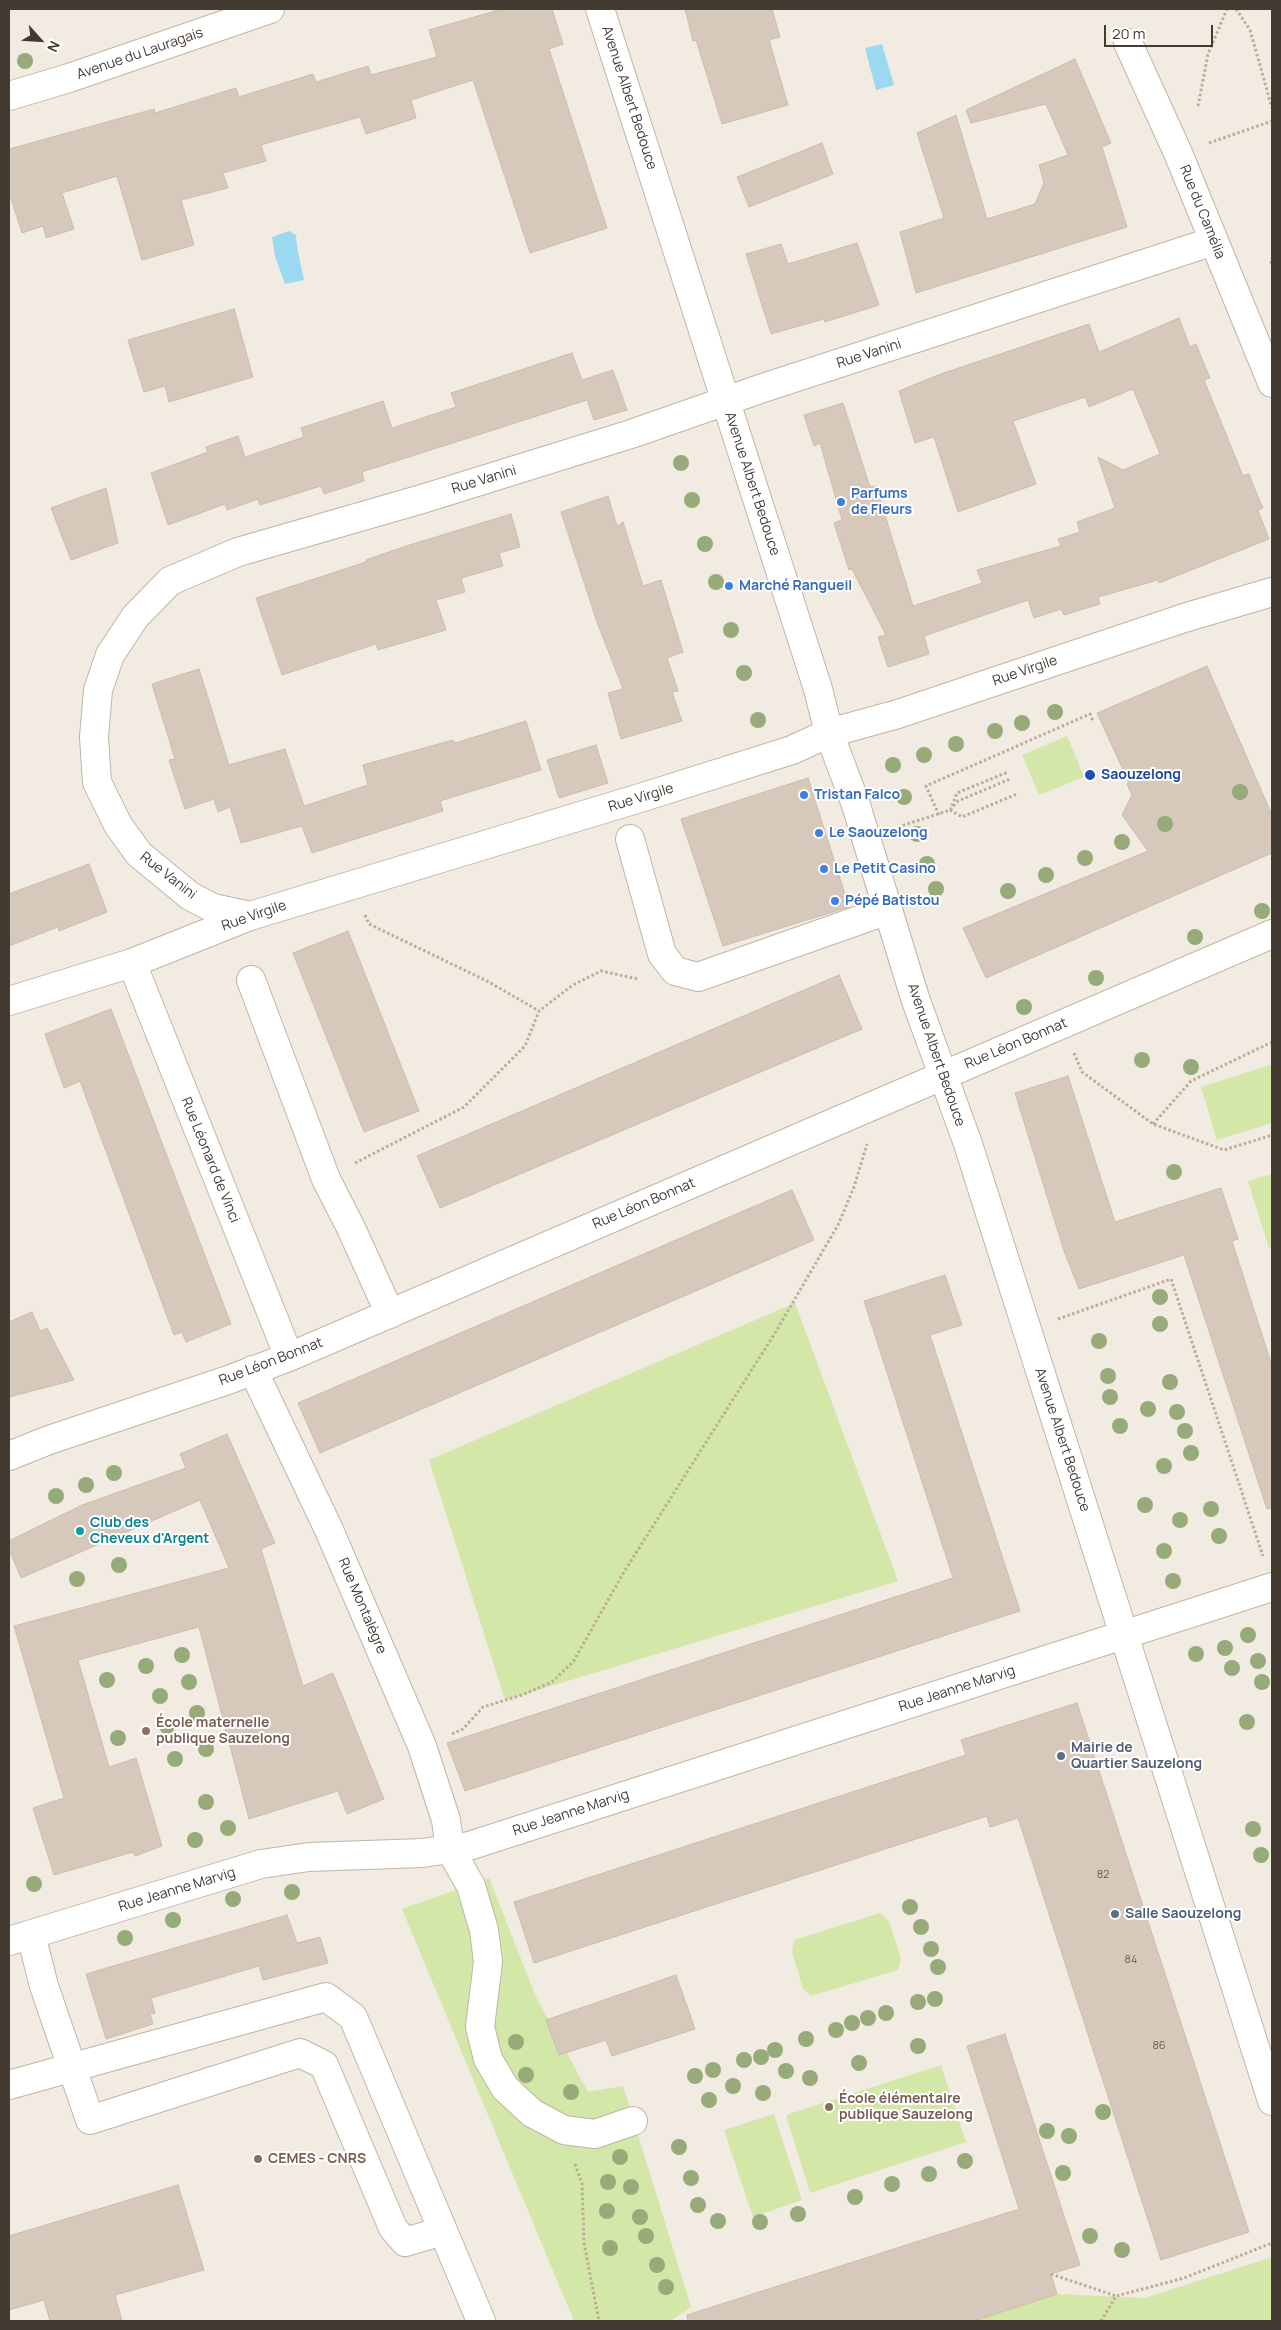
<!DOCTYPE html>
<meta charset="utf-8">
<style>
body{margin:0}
#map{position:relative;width:1281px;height:2330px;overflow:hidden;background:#f1ebe2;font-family:Manrope,sans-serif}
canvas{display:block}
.frame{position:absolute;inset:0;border:10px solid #433a32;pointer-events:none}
.north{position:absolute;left:15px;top:15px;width:50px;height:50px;-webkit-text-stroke:4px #fff;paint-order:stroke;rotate:116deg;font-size:14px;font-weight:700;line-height:20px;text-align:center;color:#433a32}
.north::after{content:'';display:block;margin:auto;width:18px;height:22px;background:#433a32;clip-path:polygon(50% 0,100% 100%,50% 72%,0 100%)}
.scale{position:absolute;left:1104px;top:25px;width:109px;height:22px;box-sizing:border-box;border:2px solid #433a32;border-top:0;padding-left:6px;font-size:15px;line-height:18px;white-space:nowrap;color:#433a32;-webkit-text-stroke:4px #fff;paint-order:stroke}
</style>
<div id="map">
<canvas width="1281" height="2330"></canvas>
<div class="frame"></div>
<div class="north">N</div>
<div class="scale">20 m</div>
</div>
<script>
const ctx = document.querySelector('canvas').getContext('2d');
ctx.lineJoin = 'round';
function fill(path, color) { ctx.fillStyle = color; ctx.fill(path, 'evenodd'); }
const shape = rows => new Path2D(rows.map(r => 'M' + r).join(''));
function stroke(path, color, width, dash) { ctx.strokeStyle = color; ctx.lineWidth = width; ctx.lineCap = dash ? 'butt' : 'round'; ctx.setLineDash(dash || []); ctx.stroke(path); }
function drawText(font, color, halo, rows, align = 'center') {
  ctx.font = font + ' Manrope,sans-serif'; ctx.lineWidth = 4; ctx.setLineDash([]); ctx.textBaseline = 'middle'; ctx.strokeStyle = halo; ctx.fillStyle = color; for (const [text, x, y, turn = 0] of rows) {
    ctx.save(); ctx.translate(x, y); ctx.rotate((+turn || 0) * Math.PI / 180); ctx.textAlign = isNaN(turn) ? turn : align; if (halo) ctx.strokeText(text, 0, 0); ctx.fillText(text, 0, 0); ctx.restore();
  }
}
fill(shape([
 [1067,736,1084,777,1039,795,1022,755],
 [1270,1065,1272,1071,1272,1123,1217,1140,1201,1087],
 [1272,1174,1272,1247,1269,1248,1248,1181],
 [795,1303,898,1581,505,1700,429,1460],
 [489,1878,536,1997,588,2092,623,2086,691,2307,670,2321,574,2321,402,1909],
 [880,1913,889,1921,901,1958,898,1970,811,1996,803,1989,792,1952,794,1940],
 [941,2065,966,2142,810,2193,786,2115],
 [774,2114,802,2200,753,2217,724,2130],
 [1272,2257,1272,2321,974,2321,1057,2294,1145,2298]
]), '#d3e7a9');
fill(shape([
 [882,44,894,85,876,90,865,48],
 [289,231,296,235,297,247,304,280,285,284,275,256,272,237]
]), '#9bd9f1');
const building = shape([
 [502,9,552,9,563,44,549,49,607,228,530,253,473,80,411,100,416,118,366,134,360,117,261,145,266,161,223,173,228,188,181,200,194,245,142,260,117,176,62,193,74,229,46,238,43,226,22,233,9,192,9,149,154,109,155,113,236,88,239,97,313,74,316,82,368,66,371,75,437,57,429,30,502,9],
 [685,9,772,9,780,37,769,40,788,105,722,124,696,40,693,41,685,9],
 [1075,59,1111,143,1102,147,1127,227,916,293,900,232,944,218,917,133,956,115,987,219,1035,204,1044,183,1039,165,1068,155,1046,104,971,123,966,110,1075,59],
 [822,143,833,174,749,207,737,177,822,143],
 [857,243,879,305,825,322,824,319,771,334,746,254,781,244,788,264,857,243],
 [234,309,253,377,169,402,165,386,144,392,128,340,234,309],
 [1179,318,1190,347,1196,344,1210,378,1204,380,1243,476,1249,474,1256,492,1263,508,1258,510,1269,539,1159,583,1158,580,1098,597,1100,604,1064,615,1061,609,1034,618,1028,600,924,636,929,654,888,667,878,637,886,635,852,569,849,570,834,523,842,520,820,443,814,446,804,415,843,403,870,487,876,486,913,606,982,583,977,570,1061,546,1058,539,1080,532,1077,522,1115,508,1098,457,1123,470,1160,454,1133,389,1089,407,1085,397,1013,421,1036,484,958,512,934,437,915,443,899,391,938,375,1089,324,1099,352,1179,318],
 [572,353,582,380,613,370,627,410,594,420,587,400,362,472,364,481,324,494,321,486,260,505,258,499,227,510,225,504,168,525,151,473,208,452,206,447,238,436,245,457,304,437,301,428,383,401,392,428,456,407,451,393,572,353],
 [106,488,118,543,71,560,51,508,106,488],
 [608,496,617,526,623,522,643,586,661,580,683,652,667,658,678,691,672,692,682,721,621,739,608,693,623,689,597,622,561,512,608,496],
 [511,514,520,547,499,553,503,566,461,578,465,592,436,600,446,630,378,650,376,644,282,675,256,598,366,562,366,560,403,547,511,514],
 [1207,666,1272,815,1272,853,986,978,963,928,1148,851,1122,815,1132,795,1127,784,1129,783,1097,713,1207,666],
 [199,669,229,765,285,749,304,806,368,785,363,765,453,740,455,743,526,721,541,770,440,801,443,811,312,853,302,826,241,843,230,807,218,812,214,799,185,809,169,760,175,759,152,684,199,669],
 [596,745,608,783,559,798,547,760,596,745],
 [808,778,849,907,723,946,681,819,808,778],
 [89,864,107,912,59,931,58,927,9,946,9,894,89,864],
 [348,931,419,1111,364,1132,293,953,348,931],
 [839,975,862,1029,440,1208,417,1156,839,975],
 [111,1009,231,1324,186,1342,182,1332,174,1335,80,1081,64,1088,45,1034,111,1009],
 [1068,1076,1115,1222,1221,1188,1238,1239,1232,1241,1272,1366,1272,1508,1267,1509,1184,1255,1079,1289,1064,1251,1015,1093,1068,1076],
 [792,1190,814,1240,320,1453,298,1403,792,1190],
 [945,1275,962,1325,930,1335,1020,1611,465,1791,447,1743,953,1578,864,1301,945,1275],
 [32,1312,40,1331,47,1328,74,1380,9,1397,9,1322,32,1312],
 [227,1434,275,1543,261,1549,303,1686,333,1673,384,1799,347,1814,338,1791,249,1819,199,1627,78,1660,109,1767,136,1758,162,1846,135,1856,133,1852,54,1875,33,1808,64,1798,14,1626,229,1568,200,1500,21,1578,9,1549,9,1541,82,1505,186,1468,180,1454,227,1434],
 [1077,1703,1249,2232,1161,2260,1018,1818,990,1827,987,1816,534,1963,514,1902,966,1755,961,1740,1077,1703],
 [287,1915,297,1943,320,1937,328,1963,263,1980,259,1966,151,1998,155,2013,150,2014,153,2024,106,2039,86,1974,287,1915],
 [676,1975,695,2029,612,2056,606,2040,559,2055,546,2020,676,1975],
 [1005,2034,1080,2265,1051,2274,1057,2294,974,2321,688,2321,687,2315,1019,2209,967,2046,1005,2034],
 [178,2185,204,2270,115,2295,122,2321,50,2321,44,2300,9,2310,9,2236,178,2185]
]);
fill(building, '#d6c8ba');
stroke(building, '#cebcaa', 1);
const minor = shape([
 [600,9,818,689,829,733,855,802,915,998,968,1144,1272,2101],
 [1128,43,1178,153,1272,383],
 [9,96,69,78,270,9],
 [630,839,662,954,675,971,698,977,888,910],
 [250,916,213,908,190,896,139,854,118,825,97,782,94,737,98,690,110,655,135,617,170,581,238,552,422,499,631,434,763,388,1214,241],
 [132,963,289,1357],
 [251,980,326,1179,351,1228,390,1314],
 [9,1001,132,963,250,916,640,798,792,750,829,733,898,714,1184,618,1272,592],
 [253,1370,329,1530,422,1746,446,1820,450,1849,471,1886,484,1930,488,1962,480,2027,488,2059,505,2088,532,2113,564,2130,595,2134,633,2121],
 [9,1456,49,1440,228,1380,289,1357,1272,934],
 [31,1935,44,1986,90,2120,300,2053,324,2065,393,2228,405,2242,443,2231],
 [9,1941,261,1864,309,1857,423,1853,469,1846,1272,1587],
 [9,2085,326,1997,353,2017,481,2321]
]);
stroke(minor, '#c0b4a7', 30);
stroke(shape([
 [1236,9,1250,30,1272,108],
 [1198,106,1208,54,1227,9],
 [1209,143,1272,121],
 [1270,263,1272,262],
 [952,806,957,793,1008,772],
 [950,810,962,817,1017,794],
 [939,815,926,786,1090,714,1093,721],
 [898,827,950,810,958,801,1010,779],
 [365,915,369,924,489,982,539,1011],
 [1074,1053,1082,1072,1153,1124,1224,1150,1272,1135],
 [1153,1124,1191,1081,1272,1042],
 [355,1163,464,1107,525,1046,539,1011,573,985,601,971,638,979],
 [1058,1319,1171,1279,1263,1556],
 [452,1734,463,1729,483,1707,522,1695,552,1682,573,1662,624,1572,775,1333,838,1225,854,1187,867,1144],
 [575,2164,582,2184,584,2243,599,2321],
 [1051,2274,1116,2296],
 [1101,2321,1116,2296,1184,2278,1272,2243]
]), '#bfab95', 3, [2.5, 2.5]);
stroke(minor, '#fff', 28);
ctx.fillStyle = '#97aa7a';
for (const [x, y] of [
 [25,61],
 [681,463],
 [692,500],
 [705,544],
 [716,582],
 [731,630],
 [744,673],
 [1055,712],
 [758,720],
 [1022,723],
 [995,731],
 [956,744],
 [924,755],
 [893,765],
 [1240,792],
 [904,797],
 [1165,824],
 [917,834],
 [1122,842],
 [1085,858],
 [927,864],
 [1046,875],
 [936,889],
 [1008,891],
 [1262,911],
 [1195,937],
 [1096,978],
 [1024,1007],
 [1142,1060],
 [1191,1067],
 [1174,1172],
 [1160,1297],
 [1160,1324],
 [1099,1341],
 [1108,1376],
 [1170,1382],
 [1110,1397],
 [1148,1409],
 [1177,1412],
 [1120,1426],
 [1185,1431],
 [1191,1453],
 [1164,1466],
 [114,1473],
 [86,1485],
 [56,1496],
 [1145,1505],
 [1211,1509],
 [1180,1520],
 [1219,1536],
 [1164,1551],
 [119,1565],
 [77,1579],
 [1173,1581],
 [1248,1635],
 [1225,1648],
 [1196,1654],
 [182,1655],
 [1258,1661],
 [146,1666],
 [1232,1668],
 [107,1680],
 [189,1682],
 [1262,1682],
 [160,1696],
 [197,1713],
 [1247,1722],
 [167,1726],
 [118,1738],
 [206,1749],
 [175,1759],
 [206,1802],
 [228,1828],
 [1253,1829],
 [195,1840],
 [1261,1855],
 [34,1884],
 [292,1892],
 [233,1899],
 [910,1907],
 [173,1920],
 [921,1927],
 [125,1938],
 [931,1949],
 [938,1967],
 [935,1999],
 [918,2002],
 [886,2013],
 [868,2018],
 [852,2023],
 [836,2030],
 [806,2039],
 [516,2042],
 [918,2046],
 [775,2050],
 [761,2057],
 [744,2060],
 [859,2063],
 [713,2070],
 [786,2071],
 [526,2075],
 [695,2076],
 [810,2078],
 [733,2086],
 [571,2092],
 [763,2093],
 [709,2100],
 [1103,2112],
 [1047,2131],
 [1069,2136],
 [679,2147],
 [620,2157],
 [965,2161],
 [1063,2173],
 [929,2174],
 [691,2178],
 [608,2182],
 [892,2184],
 [631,2187],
 [855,2197],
 [698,2205],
 [607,2211],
 [798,2214],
 [640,2217],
 [718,2221],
 [760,2222],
 [646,2236],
 [1090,2236],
 [610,2248],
 [1122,2250],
 [657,2265],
 [666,2287]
]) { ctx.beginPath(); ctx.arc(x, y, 8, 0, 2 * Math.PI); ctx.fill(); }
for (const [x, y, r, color] of [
 [841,502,5,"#3f7fe0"],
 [729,586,5,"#3f7fe0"],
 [1090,775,6,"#1a4fb4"],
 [804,795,5,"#3f7fe0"],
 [819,833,5,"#3f7fe0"],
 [824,869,5,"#3f7fe0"],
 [835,901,5,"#3f7fe0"],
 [80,1531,5,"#0f9aa8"],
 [146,1731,5,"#8d6e63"],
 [1061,1756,5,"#5c6f8a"],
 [1115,1914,5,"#5c6f8a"],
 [829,2107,5,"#8d6e63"],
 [258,2159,5,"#8d6e63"]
]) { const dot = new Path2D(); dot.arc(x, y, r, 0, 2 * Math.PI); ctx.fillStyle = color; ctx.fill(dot); stroke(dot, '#fff', 2); }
drawText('11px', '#685e54', null, [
 ["82",1103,1875],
 ["84",1131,1960],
 ["86",1159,2046]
]);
drawText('14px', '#433a32', '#fff', [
 ["Avenue du Lauragais",140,54,-19],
 ["Avenue Albert Bedouce",629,98,72],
 ["Rue du Camélia",1202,212,68],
 ["Rue Vanini",869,354,-18],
 ["Rue Vanini",484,480,-17],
 ["Avenue Albert Bedouce",752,484,72],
 ["Rue Virgile",1025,671,-19],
 ["Rue Virgile",641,798,-17],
 ["Rue Vanini",168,876,38],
 ["Rue Virgile",254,916,-19],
 ["Rue Léon Bonnat",1016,1044,-23],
 ["Avenue Albert Bedouce",936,1055,71],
 ["Rue Léonard de Vinci",210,1160,68],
 ["Rue Léon Bonnat",644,1204,-23],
 ["Rue Léon Bonnat",271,1362,-21],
 ["Avenue Albert Bedouce",1062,1440,72],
 ["Rue Montalègre",362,1606,67],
 ["Rue Jeanne Marvig",957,1689,-18],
 ["Rue Jeanne Marvig",571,1813,-18],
 ["Rue Jeanne Marvig",177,1890,-17]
]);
drawText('bold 14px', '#366cbe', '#fff', [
 ["Parfums",851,494],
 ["de Fleurs",851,510],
 ["Marché Rangueil",739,586],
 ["Tristan Falco",814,795],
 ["Le Saouzelong",829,833],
 ["Le Petit Casino",834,869],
 ["Pépé Batistou",845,901]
], 'left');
drawText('bold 14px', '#164399', '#fff', [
 ["Saouzelong",1101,775]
], 'left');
drawText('bold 14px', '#0d838f', '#fff', [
 ["Club des",90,1523],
 ["Cheveux d'Argent",90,1539]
], 'left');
drawText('bold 14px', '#785e54', '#fff', [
 ["École maternelle",156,1723],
 ["publique Sauzelong",156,1739],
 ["École élémentaire",839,2099],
 ["publique Sauzelong",839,2115],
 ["CEMES - CNRS",268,2159]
], 'left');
drawText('bold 14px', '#4e5e75', '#fff', [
 ["Mairie de",1071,1748],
 ["Quartier Sauzelong",1071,1764],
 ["Salle Saouzelong",1125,1914]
], 'left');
</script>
